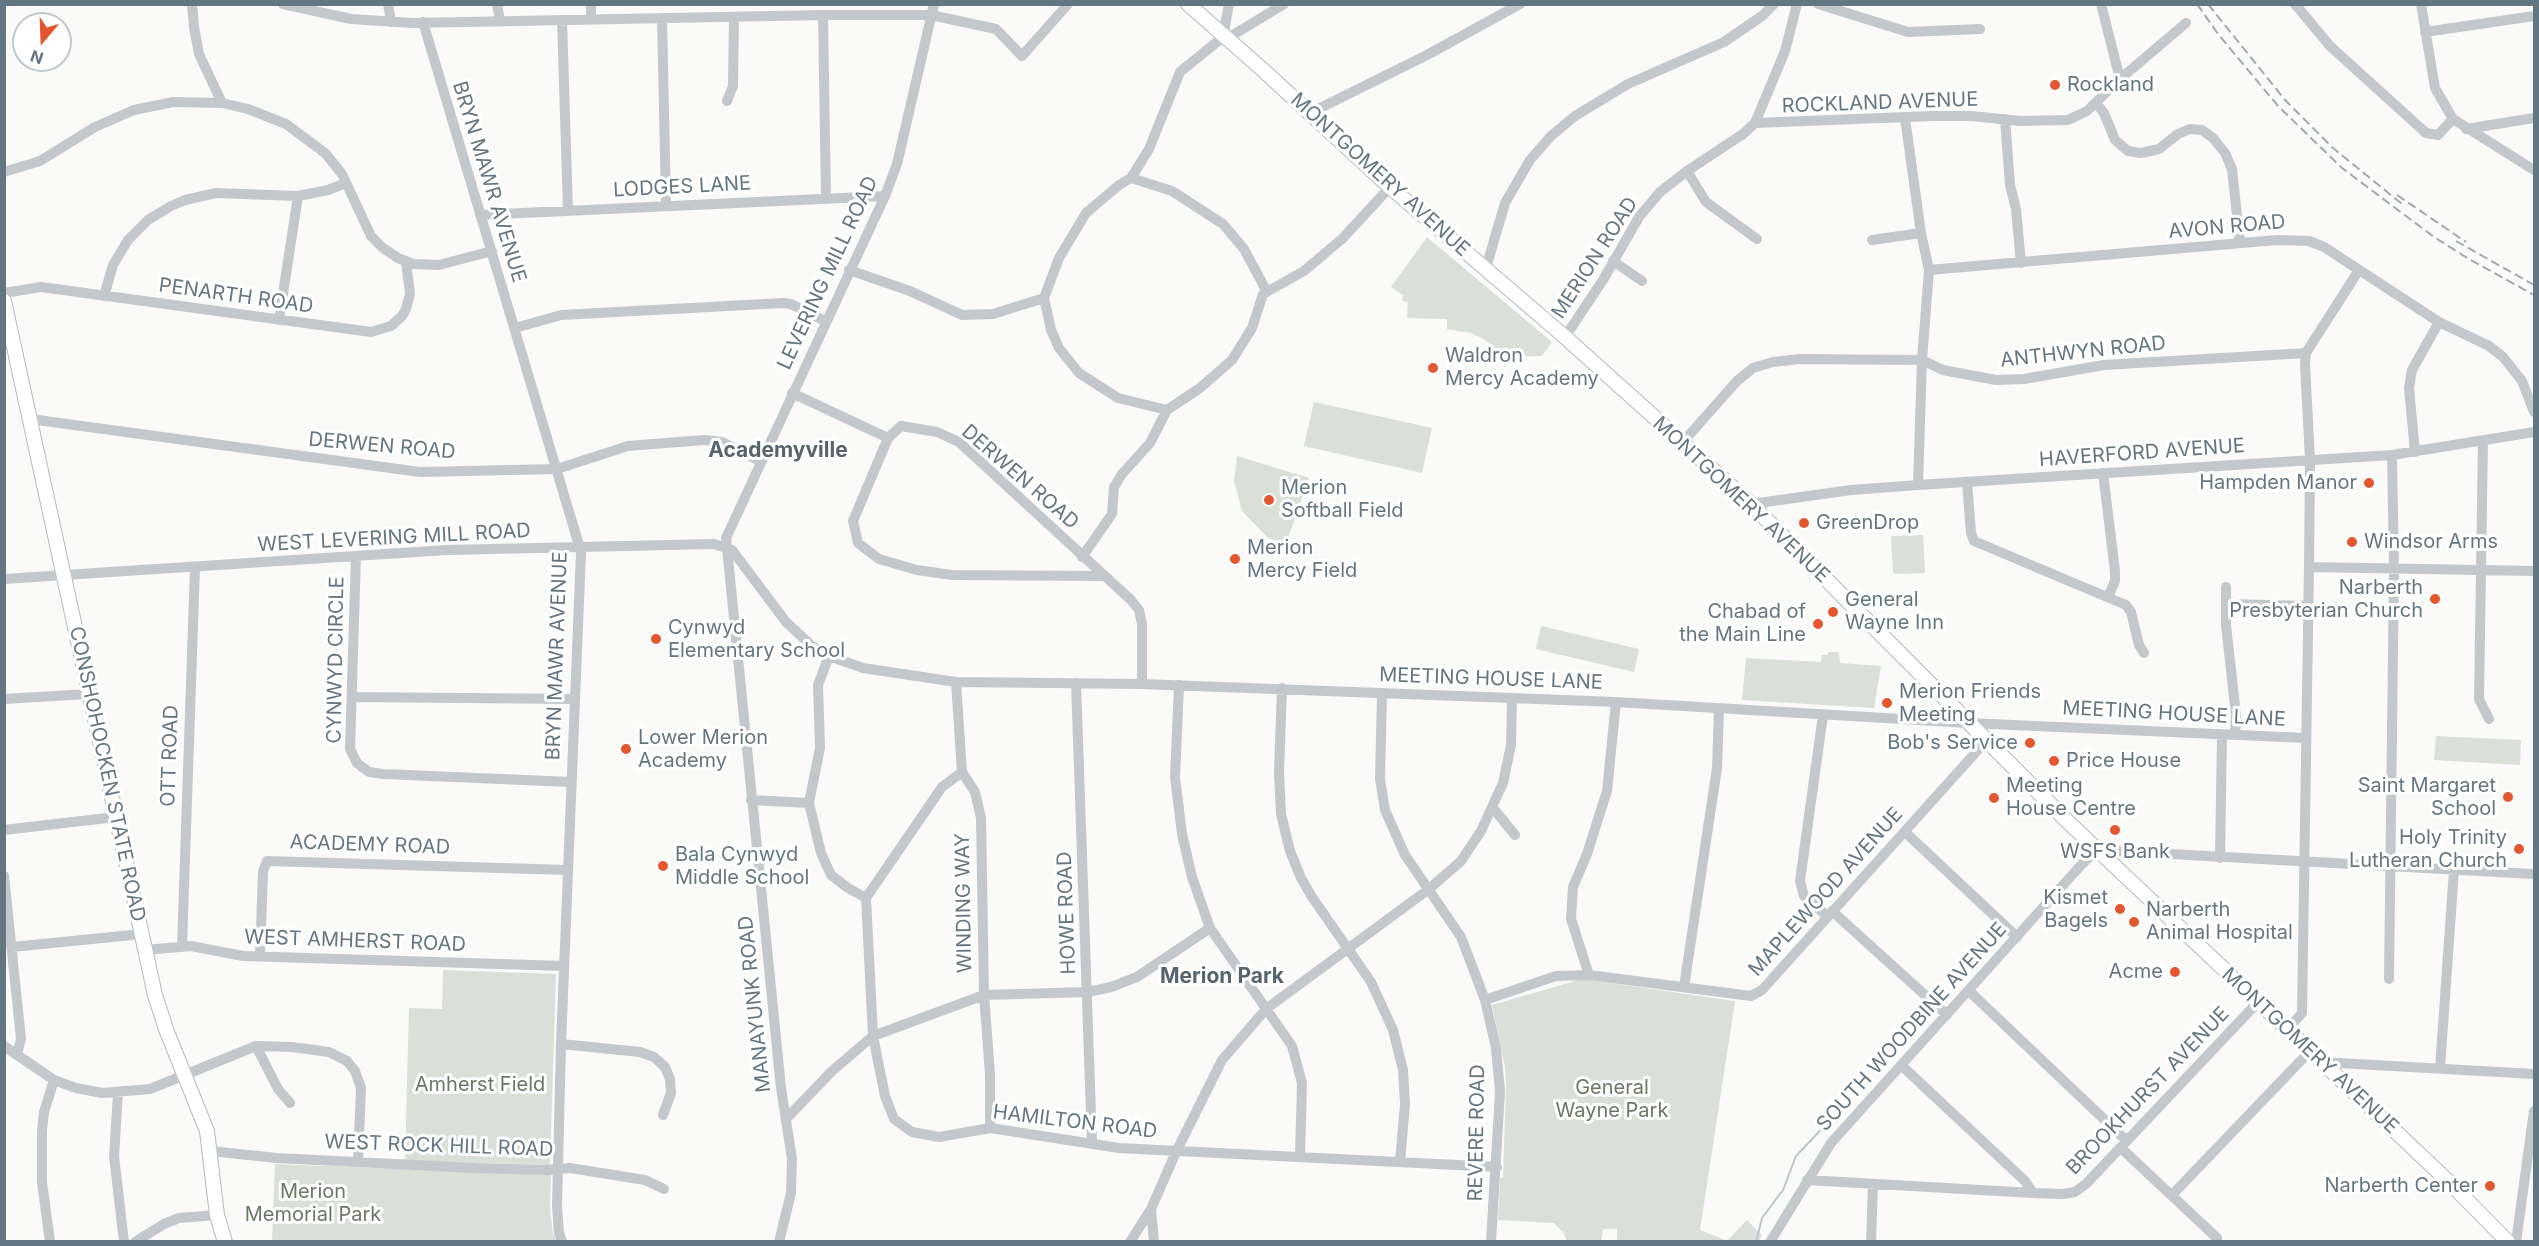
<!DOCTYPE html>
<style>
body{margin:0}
#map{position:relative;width:2539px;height:1246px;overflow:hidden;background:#fafaf8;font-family:Inter,sans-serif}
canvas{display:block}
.frame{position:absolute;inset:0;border:6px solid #657683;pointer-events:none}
.north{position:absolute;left:12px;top:12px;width:60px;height:60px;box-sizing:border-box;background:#fff;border:2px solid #c1c8cd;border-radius:50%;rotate:199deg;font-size:16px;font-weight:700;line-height:24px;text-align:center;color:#657683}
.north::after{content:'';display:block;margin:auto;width:21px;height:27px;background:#e4572e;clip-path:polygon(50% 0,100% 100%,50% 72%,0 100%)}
</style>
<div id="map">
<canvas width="2539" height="1246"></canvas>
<div class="frame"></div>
<div class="north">N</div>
</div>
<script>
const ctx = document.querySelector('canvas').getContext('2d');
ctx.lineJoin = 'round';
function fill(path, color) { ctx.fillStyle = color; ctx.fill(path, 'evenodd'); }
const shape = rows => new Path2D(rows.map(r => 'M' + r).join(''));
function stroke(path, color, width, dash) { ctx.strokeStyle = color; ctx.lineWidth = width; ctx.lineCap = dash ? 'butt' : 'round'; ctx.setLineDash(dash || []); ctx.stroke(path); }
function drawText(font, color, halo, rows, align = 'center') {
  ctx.font = font + ' Inter,sans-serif'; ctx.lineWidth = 6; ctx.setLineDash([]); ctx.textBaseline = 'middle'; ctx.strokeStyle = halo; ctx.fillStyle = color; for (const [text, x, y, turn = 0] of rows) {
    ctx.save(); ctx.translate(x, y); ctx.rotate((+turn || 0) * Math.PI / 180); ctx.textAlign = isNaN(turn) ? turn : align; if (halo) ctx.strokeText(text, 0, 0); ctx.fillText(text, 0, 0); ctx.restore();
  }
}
fill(shape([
 [1427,237,1552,342,1542,356,1507,357,1482,338,1470,333,1447,329,1447,319,1407,318,1408,302,1402,301,1403,295,1391,287],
 [1314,402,1432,428,1422,473,1304,446],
 [1237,456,1309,478,1286,544,1268,538,1242,511,1234,481],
 [1923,535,1925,573,1895,574,1893,572,1891,536],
 [1541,626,1639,649,1634,672,1536,649],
 [1828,652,1839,652,1840,663,1881,666,1874,708,1742,700,1746,658,1821,662,1822,655,1828,655],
 [2436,736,2521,740,2520,765,2434,760],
 [443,970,556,974,550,1165,405,1161,409,1008,442,1009],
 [1582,979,1735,1001,1700,1230,1727,1241,1747,1220,1762,1235,1759,1241,1617,1241,1617,1229,1603,1229,1601,1241,1567,1241,1563,1232,1554,1223,1498,1220,1500,1178,1503,1177,1506,1085,1505,1067,1492,1005],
 [275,1164,551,1175,550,1209,553,1234,557,1241,272,1242]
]), '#dadfd7');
stroke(shape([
 [1756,1242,1762,1218,1783,1190,1796,1156,1833,1117]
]), '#bbc7cb', 2);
const major = shape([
 [1188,4,1263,70,1390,187,1565,337,1751,504,2066,820,2450,1183,2508,1242],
 [4,301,155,995,167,1032,207,1131,217,1215,225,1242]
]);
stroke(major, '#b5babe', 16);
stroke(shape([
 [192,4,194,27,199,54,222,103],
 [283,4,351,19,414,23,823,15,931,15,996,29,1022,56,1068,4],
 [388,4,391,22],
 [497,4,500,21],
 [1818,4,1908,32,1980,29],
 [2101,4,2120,79],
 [2295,4,2330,46,2426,133,2438,135,2453,119],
 [2421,4,2435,88,2453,119,2534,170],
 [823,15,826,199],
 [662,18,666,204],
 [591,19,591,4],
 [562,20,568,211],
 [423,22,581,552,561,1044,557,1206,559,1233,562,1242],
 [2425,32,2534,16],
 [1223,37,1229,4],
 [727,101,733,86,734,17],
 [2096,103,2104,113,2115,140,2128,151,2141,153,2159,149,2178,134,2190,129,2202,130,2213,138,2225,153,2232,169,2240,243],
 [1310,113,1427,55,1520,4],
 [1905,118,1921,233,1929,270,1922,360,1918,485],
 [2005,119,2010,185,2016,209,2021,263],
 [1755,123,1932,116,1971,116,2020,121,2068,120,2087,111,2120,79,2186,23],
 [2466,129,2534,118],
 [1687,171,1706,202,1757,239],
 [4,172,40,161,95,127,134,110,173,102,222,103,248,109,286,124,325,153,342,174,371,236,383,248,398,258,413,264,439,265,492,251],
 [1131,178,1172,191,1223,224,1244,249,1267,292],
 [480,215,885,196],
 [1872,240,1921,233],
 [1613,261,1642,281],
 [1486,268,1505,203,1530,160,1551,136,1575,116,1628,84,1724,42,1762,16,1774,4],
 [849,270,910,291,962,315,993,314,1044,298,1059,258,1086,213,1119,185,1131,178,1149,149,1180,72,1223,37,1233,35,1284,4],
 [1929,270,2277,240,2309,241,2324,247,2439,322,2489,346,2503,357,2522,381,2534,412],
 [4,293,41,287,371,332,391,326,402,316,406,309,410,294,406,262],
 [104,296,113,265,128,240,148,220,171,206,185,200,216,193,298,196,328,190,346,183],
 [1044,298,1051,330,1059,348,1079,373,1118,398,1167,410],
 [279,320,298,196],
 [515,328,561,315,783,303,791,304,825,321],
 [1565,337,1603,280,1639,217,1660,192,1687,171,1743,134,1755,123,1785,51,1797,4],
 [792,393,888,438,901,426,937,432,959,442,1131,600,1139,610,1142,624,1142,684],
 [30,419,420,472,557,469,628,446,704,440,722,442,760,461],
 [888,438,853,521,858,543,879,559,917,570,952,575,1104,576],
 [2483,441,2479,699,2489,719],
 [1683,442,1737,381,1753,368,1773,362,1800,359,1922,360,1943,370,1996,380,2024,379,2104,365,2306,353],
 [2415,452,2409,388,2412,370,2439,322],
 [2103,473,2115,571,2115,581,2108,597],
 [1967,482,1971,533,1974,541,2126,605,2131,612,2139,645,2144,653],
 [1751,504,1851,490,1918,485,2392,455,2534,432],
 [356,556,350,749,357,763,369,772,383,774,571,782],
 [1082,557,1112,514,1114,487,1122,474,1150,443,1167,410,1200,388,1232,360,1252,328,1263,294,1304,271,1343,238,1390,187],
 [2309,567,2534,571],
 [4,579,447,550,714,544,732,550,786,622,812,646,829,656,863,668,956,682,1142,684,1616,702,1968,723,2306,738],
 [2226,587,2226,625,2236,715,2235,735],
 [2226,604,2309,606],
 [829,656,818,685,820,748,809,803,821,853,831,875,848,888,866,898,873,1036,885,1096,894,1119,912,1132,939,1137,990,1128,1119,1148,1497,1167],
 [956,682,962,772,975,792,981,818,984,995,990,1074,990,1128],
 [1076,683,1092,1143],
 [1179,685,1175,777,1182,834,1192,877,1210,928,1292,1046,1302,1083,1300,1156],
 [1282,688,1279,772,1281,814,1290,851,1301,878,1312,897,1371,982,1393,1030,1403,1070,1405,1104,1400,1162],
 [1382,694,1380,779,1385,810,1405,855,1461,937,1485,1000,1496,1048,1500,1091,1491,1242],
 [352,697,575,699],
 [4,699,89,694],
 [1823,715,1800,881,1804,896,1827,916],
 [751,800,809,803],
 [1493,808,1515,835],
 [4,830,116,817],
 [1905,832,2017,937],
 [2220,858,2222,735],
 [4,876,21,1039,17,1054],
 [866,898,942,787,962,772],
 [1832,911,1947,1015],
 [182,946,195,567],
 [12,947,142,934],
 [145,950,191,946,243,956,564,966],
 [260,956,263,871,267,861,568,870],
 [1589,975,1571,919,1573,887,1587,854,1607,791,1616,702],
 [2389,979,2394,568,2392,455],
 [1684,987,1717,768,1719,709],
 [1969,991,2127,1141],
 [1485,1000,1556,976,1589,975,1751,996,1762,990,1986,741],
 [2287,1030,2302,1013,2309,567,2310,460,2305,364,2306,353,2311,345,2359,270],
 [561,1044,640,1052,654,1057,665,1067,670,1079,671,1093,663,1115],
 [4,1046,54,1080,76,1088,102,1093,150,1089,256,1046,292,1047,329,1052,347,1061,355,1071,361,1088,358,1162],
 [256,1046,278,1089,290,1103],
 [2321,1062,2534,1074],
 [1901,1065,2025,1181,2033,1193],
 [2440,1068,2454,870],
 [118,1093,114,1156,124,1242],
 [786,1119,832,1071,873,1036,984,995,1088,992,1111,987,1137,977,1210,928],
 [2121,1148,2217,1238],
 [210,1151,277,1158,474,1168,547,1170,570,1168,645,1180,664,1189],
 [1807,1180,2033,1193,2063,1194,2075,1192,2086,1184,2258,1002],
 [2172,1195,2310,1051],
 [1151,1209,1154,1242],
 [50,1242,42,1182,42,1131,44,1112,54,1080],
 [135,1242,164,1224,179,1218,217,1215],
 [779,1242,791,1193,792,1159,781,1088,726,538,885,196,897,164,934,4],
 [1130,1242,1151,1209,1176,1152,1222,1060,1266,1009,1429,889,1461,861,1481,831,1503,783,1511,745,1512,698],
 [1770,1242,1831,1143,2082,864,2097,850,2534,874],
 [1871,1242,1873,1184],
 [2516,1242,2534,1111]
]), '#c3c8cc', 10);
stroke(major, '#fff', 14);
stroke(shape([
 [2197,4,2218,34,2278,106,2342,168,2434,237,2469,259,2534,295],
 [2208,4,2285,100,2333,148,2402,204],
 [2397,195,2466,242],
 [2456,241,2534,285]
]), '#a2aab0', 2, [9, 4.5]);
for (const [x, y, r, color] of [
 [2055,85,6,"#e4572e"],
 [1433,368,6,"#e4572e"],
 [2369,483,6,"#e4572e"],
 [1269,500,6,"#e4572e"],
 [1804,523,6,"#e4572e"],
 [2352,542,6,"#e4572e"],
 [1235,559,6,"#e4572e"],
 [2435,599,6,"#e4572e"],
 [1833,612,6,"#e4572e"],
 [1818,624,6,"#e4572e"],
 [656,639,6,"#e4572e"],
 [1887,703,6,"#e4572e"],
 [2030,743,6,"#e4572e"],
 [626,749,6,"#e4572e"],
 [2054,761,6,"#e4572e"],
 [2508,797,6,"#e4572e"],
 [1994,798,6,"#e4572e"],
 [2115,830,6,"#e4572e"],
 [2519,849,6,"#e4572e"],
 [663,866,6,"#e4572e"],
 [2120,909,6,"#e4572e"],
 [2134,922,6,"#e4572e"],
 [2175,972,6,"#e4572e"],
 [2490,1186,6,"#e4572e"]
]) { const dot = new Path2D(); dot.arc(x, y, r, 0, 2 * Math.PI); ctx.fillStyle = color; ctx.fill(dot); stroke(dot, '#fff', 2); }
drawText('20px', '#657683', '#fff', [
 ["Rockland",2067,85],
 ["Waldron",1445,356],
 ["Mercy Academy",1445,379],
 ["Hampden Manor",2357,483,"right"],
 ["Merion",1281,488],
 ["Softball Field",1281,511],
 ["GreenDrop",1816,523],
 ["Windsor Arms",2364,542],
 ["Merion",1247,548],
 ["Mercy Field",1247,571],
 ["Narberth",2423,588,"right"],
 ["Presbyterian Church",2423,611,"right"],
 ["General",1845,600],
 ["Wayne Inn",1845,623],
 ["Chabad of",1806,612,"right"],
 ["the Main Line",1806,635,"right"],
 ["Cynwyd",668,628],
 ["Elementary School",668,651],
 ["Merion Friends",1899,692],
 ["Meeting",1899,715],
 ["Lower Merion",638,738],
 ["Academy",638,761],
 ["Bob's Service",2018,743,"right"],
 ["Price House",2066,761],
 ["Meeting",2006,786],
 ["House Centre",2006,809],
 ["Saint Margaret",2496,786,"right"],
 ["School",2496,809,"right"],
 ["Holy Trinity",2507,838,"right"],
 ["Lutheran Church",2507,861,"right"],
 ["WSFS Bank",2115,852,"center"],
 ["Bala Cynwyd",675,855],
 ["Middle School",675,878],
 ["Kismet",2108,898,"right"],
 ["Bagels",2108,921,"right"],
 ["Narberth",2146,910],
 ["Animal Hospital",2146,933],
 ["Acme",2163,972,"right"],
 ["Narberth Center",2478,1186,"right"]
], 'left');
drawText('20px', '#657683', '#fff', [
 ["ROCKLAND AVENUE",1880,103,-2],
 ["MONTGOMERY AVENUE",1380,175,42],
 ["BRYN MAWR AVENUE",489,182,73],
 ["LODGES LANE",682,187,-3],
 ["AVON ROAD",2227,227,-5],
 ["MERION ROAD",1595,258,-57],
 ["LEVERING MILL ROAD",828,273,-65],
 ["PENARTH ROAD",236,296,8],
 ["ANTHWYN ROAD",2083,352,-6],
 ["DERWEN ROAD",382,446,5],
 ["HAVERFORD AVENUE",2142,453,-4],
 ["DERWEN ROAD",1020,477,41],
 ["MONTGOMERY AVENUE",1741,500,43],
 ["WEST LEVERING MILL ROAD",394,538,-3],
 ["BRYN MAWR AVENUE",557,656,-88],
 ["CYNWYD CIRCLE",336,660,-89],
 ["MEETING HOUSE LANE",1491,679,2],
 ["MEETING HOUSE LANE",2174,714,3],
 ["OTT ROAD",170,756,-88],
 ["CONSHOHOCKEN STATE ROAD",107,774,78],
 ["ACADEMY ROAD",370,845,2],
 ["MAPLEWOOD AVENUE",1826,892,-48],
 ["WINDING WAY",964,903,-91],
 ["HOWE ROAD",1067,913,-92],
 ["WEST AMHERST ROAD",355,941,2],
 ["MANAYUNK ROAD",755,1004,-96],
 ["SOUTH WOODBINE AVENUE",1912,1027,-48],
 ["MONTGOMERY AVENUE",2310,1051,43],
 ["BROOKHURST AVENUE",2148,1091,-46],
 ["HAMILTON ROAD",1075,1122,7],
 ["REVERE ROAD",1477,1133,-89],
 ["WEST ROCK HILL ROAD",439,1146,2]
]);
drawText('20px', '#687a64', '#fff', [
 ["Amherst Field",480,1085],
 ["General",1612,1088],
 ["Wayne Park",1612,1111],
 ["Merion",313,1192],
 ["Memorial Park",313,1215]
]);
drawText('bold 21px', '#57646e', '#fff', [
 ["Academyville",778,451],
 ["Merion Park",1222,977]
]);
</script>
